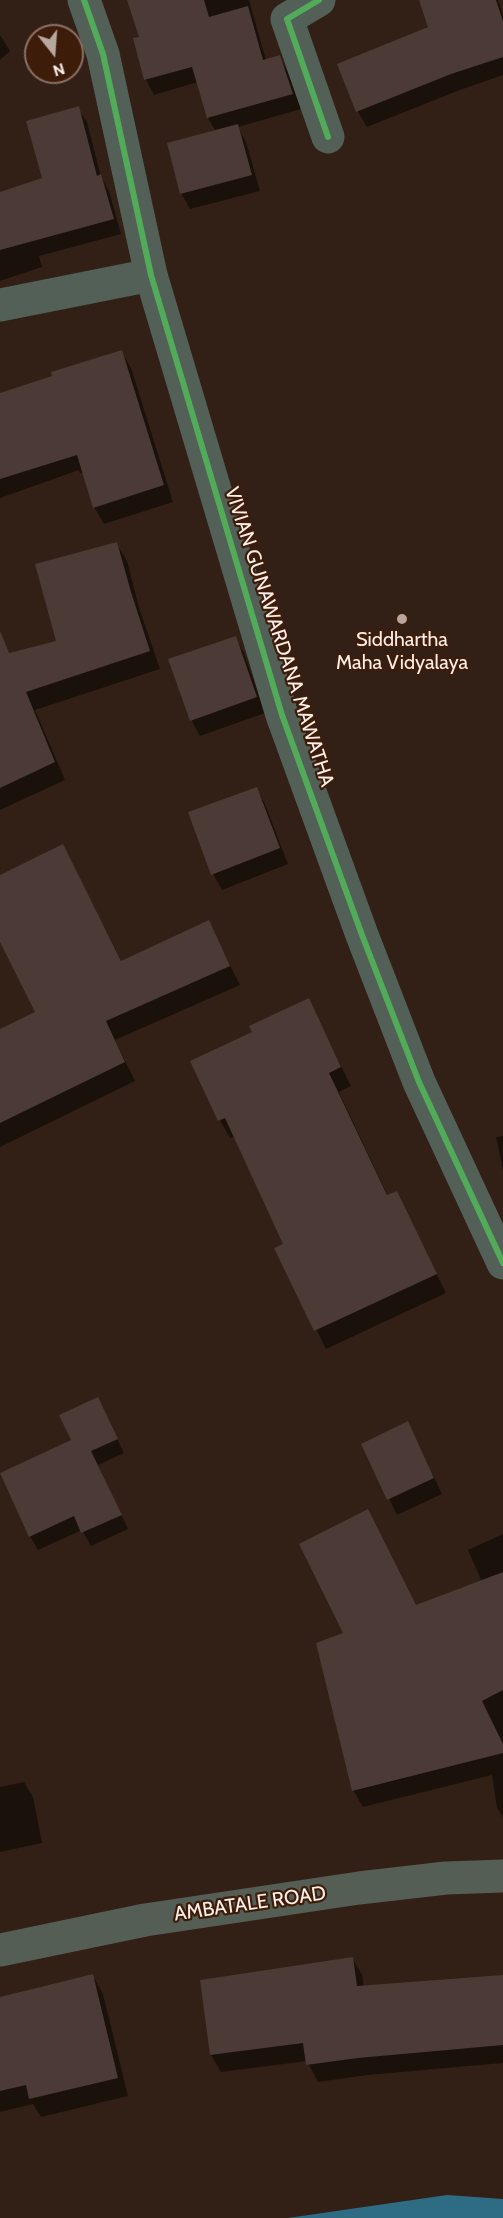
<!DOCTYPE html>
<style>
body{margin:0}
#map{position:relative;width:503px;height:2218px;overflow:hidden;background:#322016;font-family:Cabin,sans-serif}
canvas{display:block}
.north{position:absolute;left:24px;top:24px;width:60px;height:60px;box-sizing:border-box;background:#3e1c0a;border:2px solid #8b7063;border-radius:50%;rotate:163deg;font-size:16px;font-weight:700;line-height:24px;text-align:center;color:#feefe9}
.north::after{content:'';display:block;margin:auto;width:21px;height:27px;background:#b7a79f;clip-path:polygon(50% 0,100% 100%,50% 72%,0 100%)}
</style>
<div id="map">
<canvas width="503" height="2218"></canvas>
<div class="north">N</div>
</div>
<script>
const ctx = document.querySelector('canvas').getContext('2d');
ctx.lineJoin = 'round';
function fill(path, color) { ctx.fillStyle = color; ctx.fill(path, 'evenodd'); }
const shape = rows => new Path2D(rows.map(r => 'M' + r).join(''));
function stroke(path, color, width, dash) { ctx.strokeStyle = color; ctx.lineWidth = width; ctx.lineCap = dash ? 'butt' : 'round'; ctx.setLineDash(dash || []); ctx.stroke(path); }
function drawText(font, color, halo, rows, align = 'center') {
  ctx.font = font + ' Cabin,sans-serif'; ctx.lineWidth = 4.5; ctx.setLineDash([]); ctx.textBaseline = 'middle'; ctx.strokeStyle = halo; ctx.fillStyle = color; for (const [text, x, y, turn = 0] of rows) {
    ctx.save(); ctx.translate(x, y); ctx.rotate((+turn || 0) * Math.PI / 180); ctx.textAlign = isNaN(turn) ? turn : align; if (halo) ctx.strokeText(text, 0, 0); ctx.fillText(text, 0, 0); ctx.restore();
  }
}
fill(shape([
 [447,2195,503,2199,503,2218,288,2218]
]), '#2e6c84');
fill(shape([
 [129,0,249,0,266,60,279,57,288,72,301,109,238,127,246,142,260,191,190,209,181,193,216,132,208,118,198,82,154,95,146,80,135,39,140,38],
 [421,0,498,0,503,14,503,75,460,90,367,127,358,112,339,65,430,28],
 [0,35,10,51,0,60],
 [78,108,87,122,101,177,109,191,121,234,39,256,42,267,0,281,0,194,44,179],
 [121,351,131,368,173,502,104,524,94,507,84,472,80,473,79,470,0,498,0,396],
 [116,543,127,561,140,611,160,669,35,710,65,780,0,810,0,657,58,643],
 [235,638,244,653,265,713,200,736,191,720],
 [256,788,265,804,288,864,222,890,213,874],
 [63,846,122,962,208,922,240,985,115,1040,135,1081,0,1147,0,1030,37,1013,0,939,0,877],
 [308,1000,351,1086,339,1092,388,1196,396,1193,446,1293,326,1349,276,1248,285,1244,235,1136,230,1138,220,1120,254,1033],
 [503,1136,503,1170,496,1137],
 [98,1399,124,1453,98,1465,128,1529,91,1546,82,1530,38,1550,30,1536,73,1441],
 [416,1439,442,1494,397,1515,363,1445],
 [503,1534,503,1817,497,1808,492,1775,363,1807,353,1790,417,1606,482,1582,468,1550],
 [24,1782,33,1797,42,1843,0,1852,0,1787],
 [352,1958,362,1975,364,1987,503,1976,503,2063,368,2075,318,2082,307,2061,221,2072,211,2055],
 [93,1976,103,1994,128,2096,41,2117,33,2104,0,2112,0,1998]
]), '#0007');
fill(shape([
 [127,0,204,0,209,17,248,6,263,60,280,55,293,94,207,118,192,67,144,80,133,38,139,37],
 [419,0,496,0,503,21,503,57,451,74,356,112,337,64,428,27],
 [79,106,97,176,101,174,114,219,0,250,0,192,42,178,26,121],
 [238,124,252,175,180,194,167,143],
 [122,350,164,485,93,508,77,455,0,479,0,393,52,376,51,372],
 [117,542,131,592,150,651,26,692,55,762,0,788,0,631,9,653,56,641,35,564],
 [236,636,257,697,190,721,168,659],
 [257,787,280,848,211,875,188,812],
 [63,844,121,961,209,920,230,966,106,1021,125,1062,0,1123,0,1029,35,1012,0,942,0,875],
 [309,998,341,1067,329,1073,387,1195,397,1191,437,1274,314,1331,274,1248,283,1244,225,1118,218,1121,190,1061,252,1032,249,1026],
 [98,1397,118,1439,91,1451,122,1515,81,1533,74,1516,29,1537,0,1473,71,1440,59,1415],
 [408,1421,434,1478,387,1500,361,1444],
 [368,1509,416,1605,503,1572,503,1690,482,1701,503,1744,503,1753,352,1791,316,1643,343,1633,299,1544],
 [353,1957,357,1986,503,1975,503,2045,358,2058,306,2065,303,2043,210,2055,200,1980],
 [93,1974,118,2078,29,2099,26,2085,0,2091,0,1997]
]), '#4b3a35');
stroke(shape([
 [84,0,103,54,151,275,282,715,362,935,419,1082,503,1263],
 [319,0,287,19,328,137],
 [0,305,151,275]
]), '#536058', 33);
stroke(shape([
 [0,1950,145,1920,359,1888,446,1878,503,1876]
]), '#555e54', 33);
stroke(shape([
 [84,0,103,54,151,275,282,715,362,935,419,1082,503,1263],
 [319,0,287,19,328,137]
]), '#51ab58', 6);
for (const [x, y, r, color] of [
 [402,619,6,"#b7a79f"]
]) { const dot = new Path2D(); dot.arc(x, y, r, 0, 2 * Math.PI); ctx.fillStyle = color; ctx.fill(dot); stroke(dot, '#3e1c0a', 2); }
drawText('20px', '#feefe9', '#3e1c0a', [
 ["VIVIAN GUNAWARDANA MAWATHA",279,637,72],
 ["AMBATALE ROAD",250,1904,-8]
]);
drawText('20px', '#feefe9', '#3e1c0a', [
 ["Siddhartha",402,640],
 ["Maha Vidyalaya",402,663]
]);
</script>
